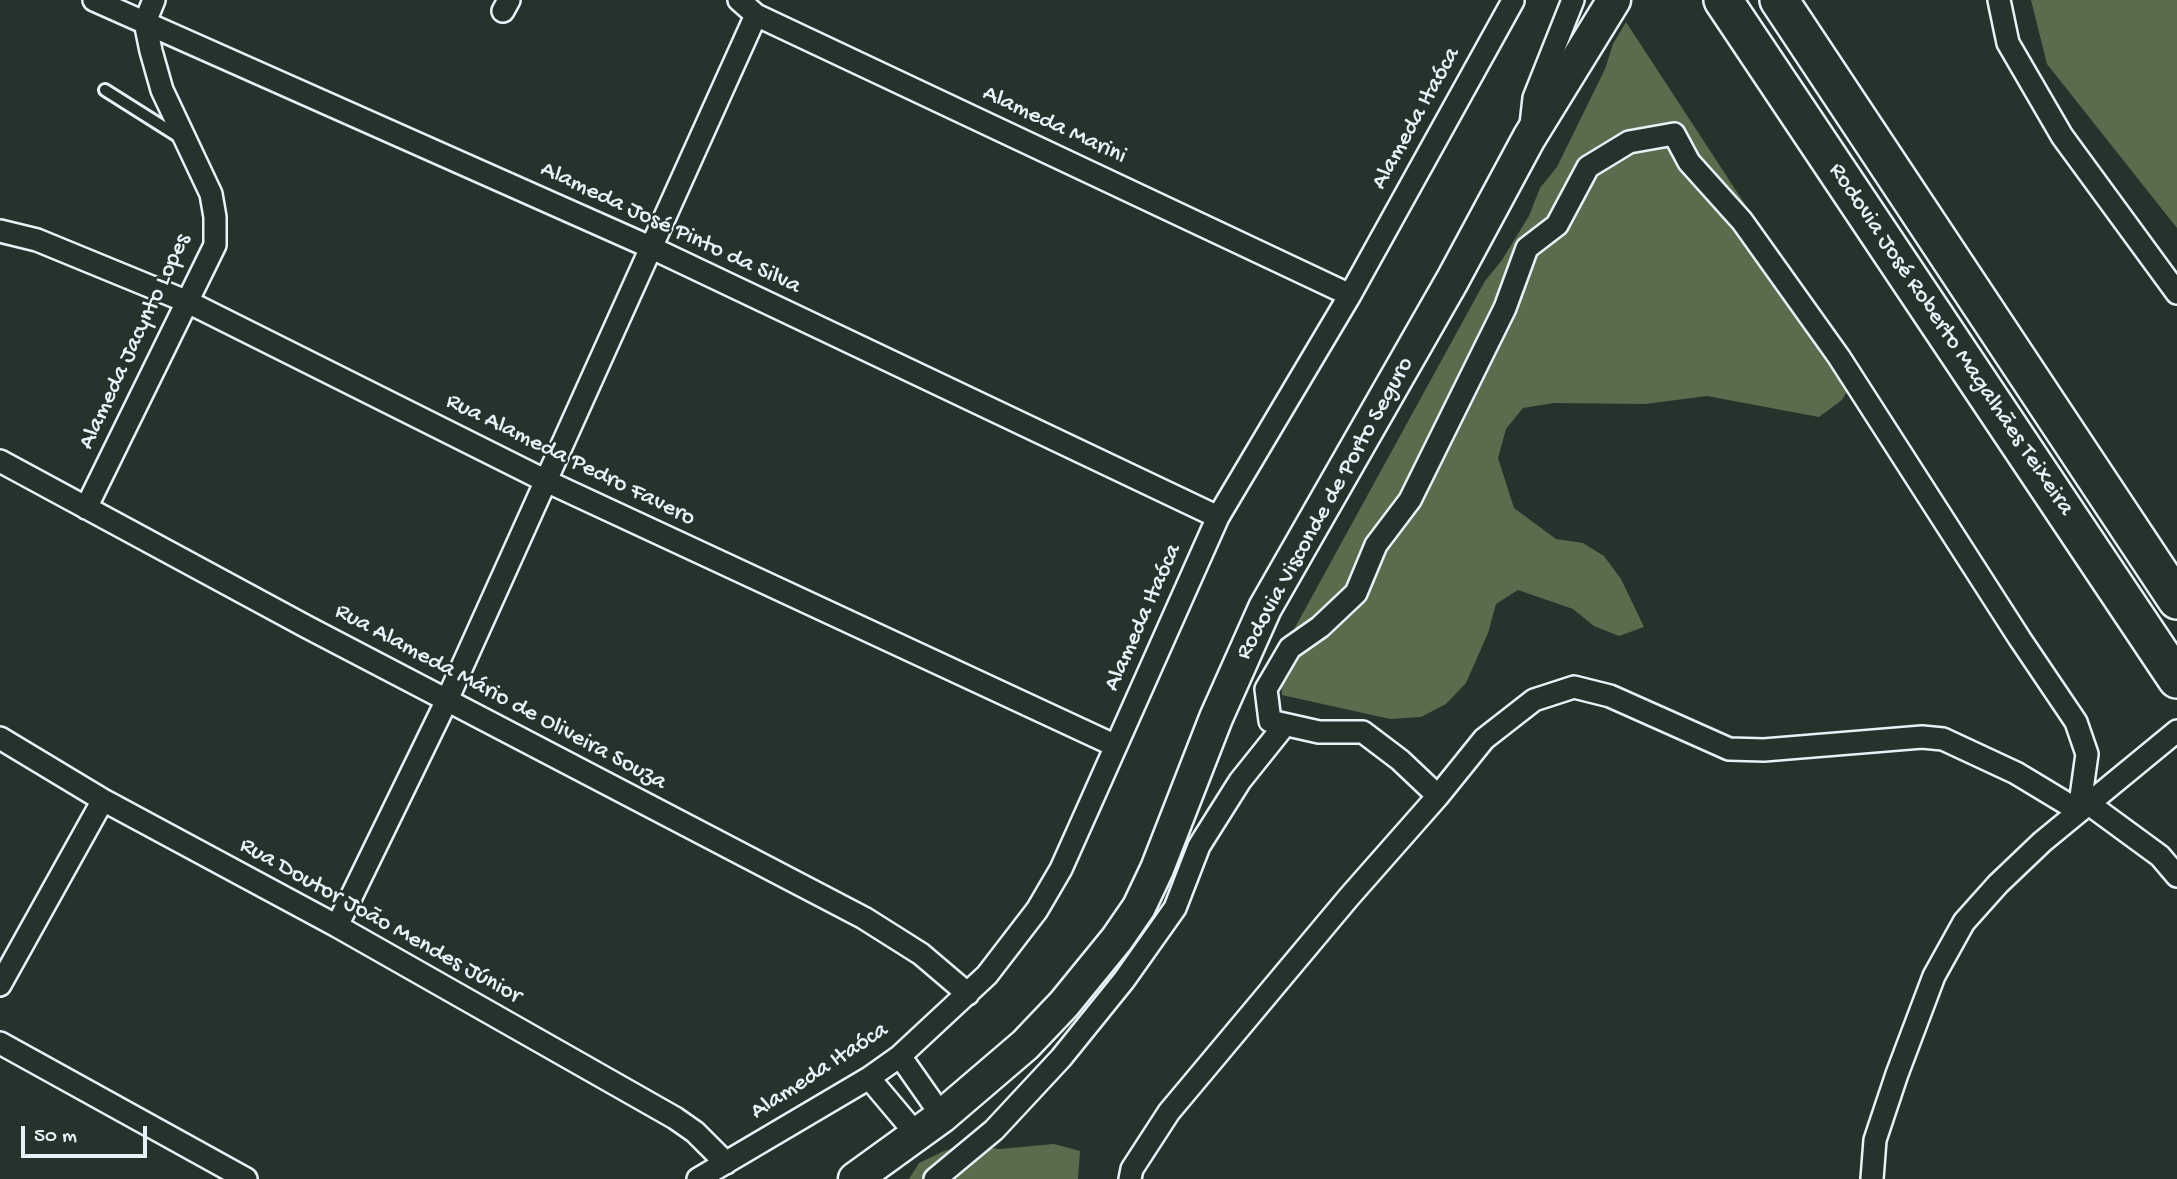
<!DOCTYPE html>
<meta charset="utf-8">
<style>
body{margin:0}
#map{position:relative;width:2177px;height:1179px;overflow:hidden;background:#26332d;font-family:"Gochi Hand",sans-serif}
canvas{display:block}
.scale{position:absolute;left:21px;top:1126px;width:126px;height:32px;box-sizing:border-box;border:4px solid #e8f1f8;border-top:0;padding-left:9px;font-size:21px;line-height:24px;white-space:nowrap;color:#e8f1f8;-webkit-text-stroke:5px #26332d;paint-order:stroke}
</style>
<div id="map">
<canvas width="2177" height="1179"></canvas>
<div class="scale">50 m</div>
</div>
<script>
const ctx = document.querySelector('canvas').getContext('2d');
ctx.lineJoin = 'round';
function fill(path, color) { ctx.fillStyle = color; ctx.fill(path, 'evenodd'); }
const shape = rows => new Path2D(rows.map(r => 'M' + r).join(''));
function stroke(path, color, width, dash) { ctx.strokeStyle = color; ctx.lineWidth = width; ctx.lineCap = dash ? 'butt' : 'round'; ctx.setLineDash(dash || []); ctx.stroke(path); }
function drawText(font, color, halo, rows, align = 'center') {
  ctx.font = font + ' "Gochi Hand",sans-serif'; ctx.lineWidth = 5; ctx.setLineDash([]); ctx.textBaseline = 'middle'; ctx.strokeStyle = halo; ctx.fillStyle = color; for (const [text, x, y, turn = 0] of rows) {
    ctx.save(); ctx.translate(x, y); ctx.rotate((+turn || 0) * Math.PI / 180); ctx.textAlign = isNaN(turn) ? turn : align; if (halo) ctx.strokeText(text, 0, 0); ctx.fillText(text, 0, 0); ctx.restore();
  }
}
fill(shape([
 [2031,0,2177,0,2177,228,2047,64],
 [1626,22,1812,307,1849,388,1842,400,1819,417,1707,396,1645,404,1554,403,1523,408,1506,429,1498,458,1514,508,1556,539,1583,543,1604,556,1621,579,1644,627,1619,636,1594,626,1573,609,1518,590,1496,604,1488,633,1466,683,1446,704,1421,717,1390,719,1282,695,1280,668,1292,633,1485,281,1502,260,1529,216,1540,188,1557,167,1605,69,1613,44],
 [969,1144,999,1149,1054,1144,1080,1151,1078,1179,909,1179,919,1163,944,1151]
]), '#5b6b4e');
const lane = shape([
 [105,90,181,138]
]);
const street = shape([
 [94,0,650,247,1218,517],
 [739,0,756,15,1350,295],
 [1999,0,2008,43,2062,136,2177,293],
 [503,11,509,0],
 [1531,125,1534,98,1573,0],
 [0,231,37,240,188,302,544,480,1116,746],
 [0,461,307,627,864,918,921,954,968,994],
 [86,508,215,245,215,217,211,194,162,90,151,51,145,22,154,0],
 [0,738,103,800,337,926,675,1118,695,1132,726,1163],
 [2089,804,2160,856,2177,876],
 [337,926,447,700,756,15],
 [0,985,103,800],
 [0,1043,246,1179],
 [900,1056,942,1116],
 [869,1078,917,1135],
 [698,1179,869,1078,900,1056,987,975,1037,910,1061,869,1091,802,1218,517,1350,295,1513,1],
 [935,1179,994,1130,1061,1058,1124,980,1175,908,1199,846,1240,781,1284,726],
 [1130,1179,1132,1169,1169,1112,1349,897,1438,796,1484,739,1534,700,1574,687,1610,696,1729,749,1764,750,1922,737,1943,739,2016,773,2079,811,2087,754,2076,722,2020,639,1839,357,1742,221,1689,162,1674,134,1629,142,1588,167,1557,225,1527,248,1505,308,1410,500,1376,545,1356,593,1320,627,1290,648,1266,689,1270,721,1319,732,1363,732,1400,760,1438,796],
 [1872,1179,1875,1140,1897,1074,1934,976,1964,922,1998,884,2042,842,2177,731]
]);
const primary = shape([
 [855,1179,942,1116,1025,1045,1064,1004,1117,939,1139,907,1157,869,1216,718,1265,608,1452,281,1529,138,1614,0]
]);
const highway = shape([
 [1723,0,2177,679],
 [1779,0,2177,600]
]);
stroke(lane, '#e8f1f8', 16);
stroke(street, '#e8f1f8', 26);
stroke(primary, '#e8f1f8', 37);
stroke(highway, '#e8f1f8', 42);
stroke(lane, '#26332d', 10);
stroke(street, '#26332d', 21);
stroke(primary, '#26332d', 32);
stroke(highway, '#26332d', 37);
drawText('24px', '#e8f1f8', '#26332d', [
 ["Alameda Itaóca",1417,119,-61],
 ["Alameda Marini",1054,126,25],
 ["Alameda José Pinto da Silva",670,229,25],
 ["Rodovia José Roberto Magalhães Teixeira",1950,340,56],
 ["Alameda Jacynto Lopes",136,342,-65],
 ["Rua Alameda Pedro Favero",570,461,26],
 ["Rodovia Visconde de Porto Seguro",1326,509,-61],
 ["Alameda Itaóca",1144,618,-66],
 ["Rua Alameda Mário de Oliveira Souza",500,698,28],
 ["Rua Doutor João Mendes Júnior",380,922,29],
 ["Alameda Itaóca",820,1072,-33]
]);
</script>
